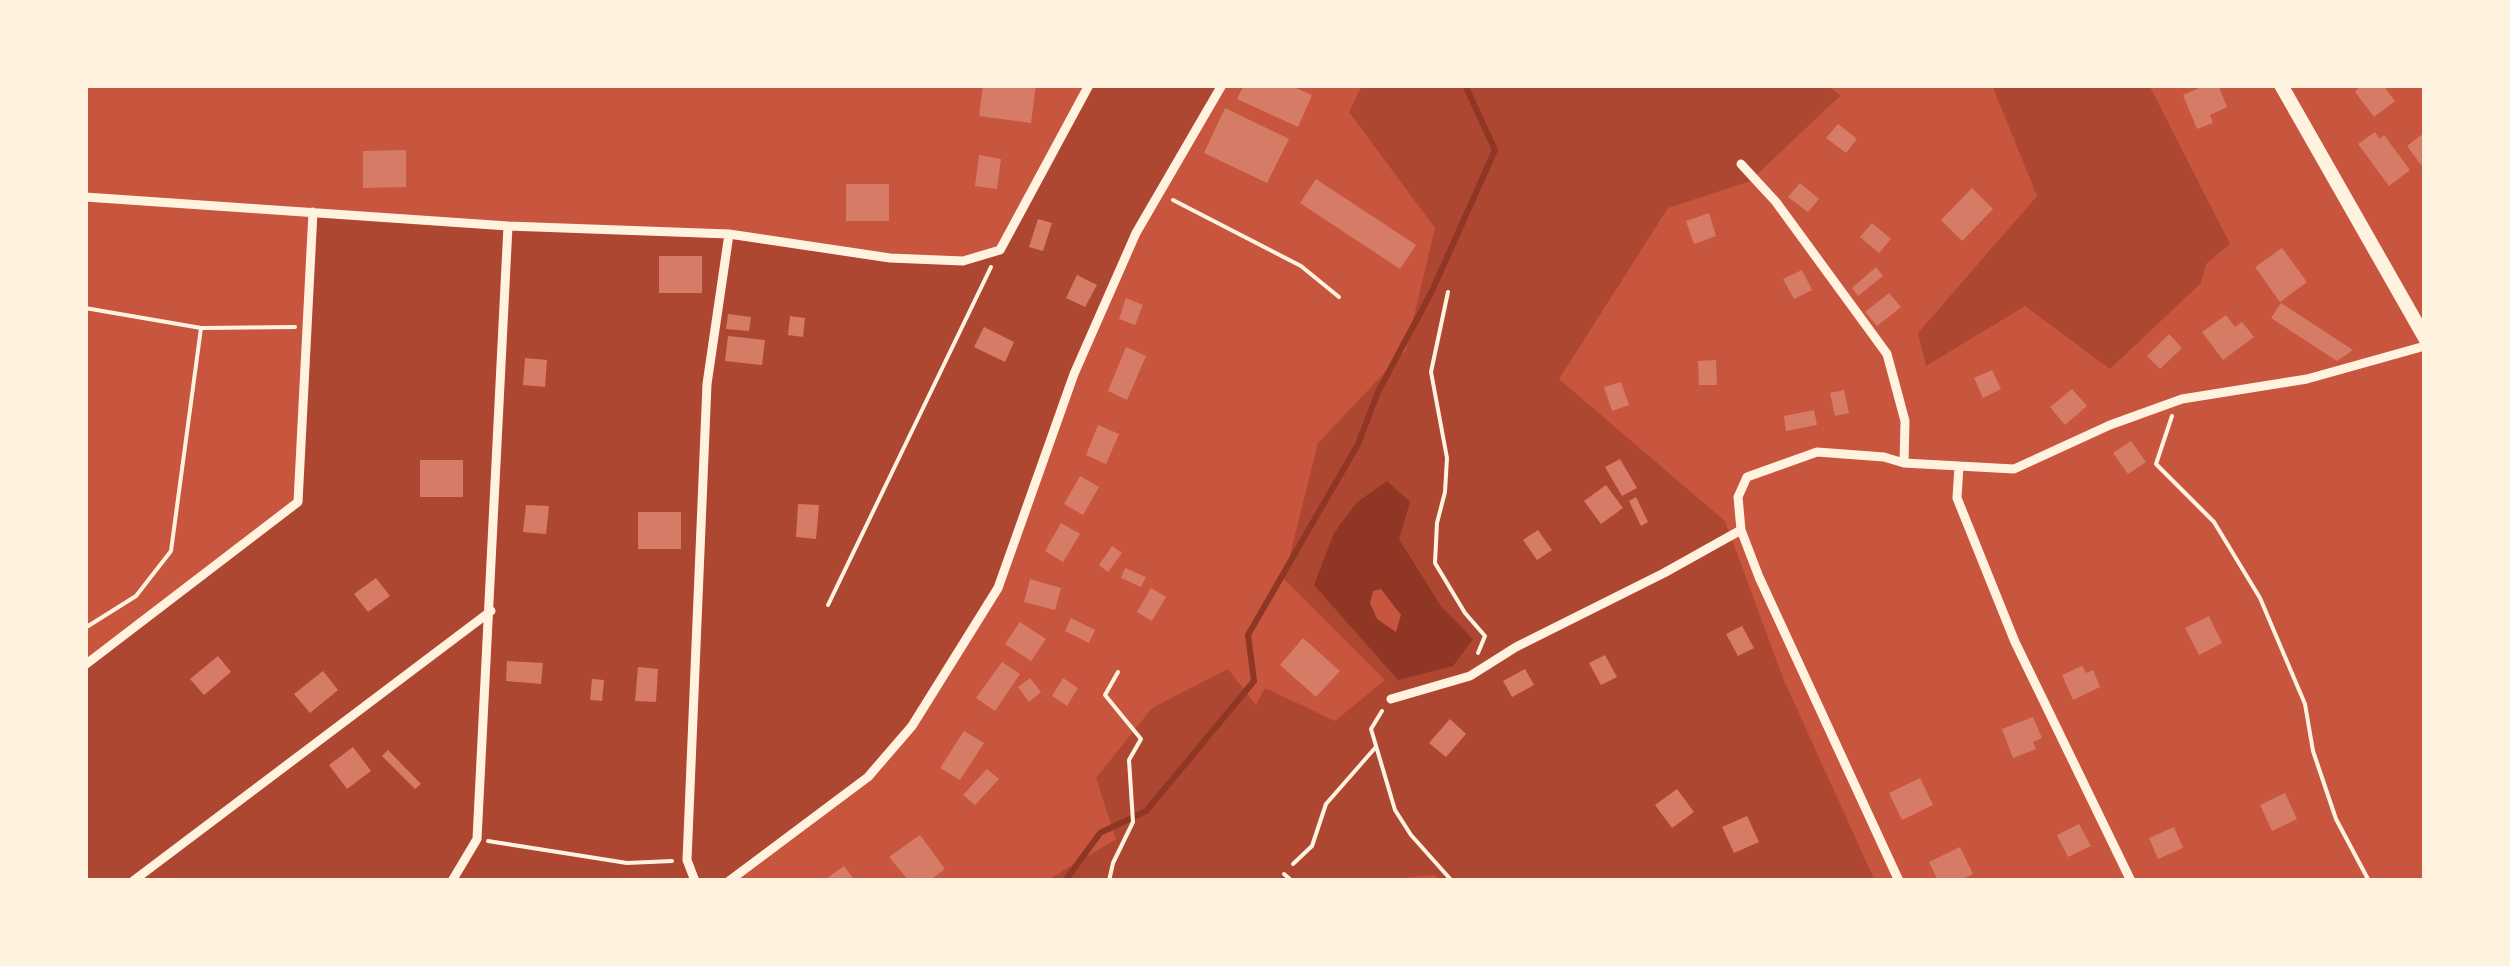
<!DOCTYPE html>
<style>
body{margin:0}
#map{position:relative;width:2510px;height:966px;overflow:hidden;background:#c8553d;font-family:"Roboto Serif",serif}
canvas{display:block}
.frame{position:absolute;inset:0;border:88px solid #fff3e0;pointer-events:none}
</style>
<div id="map">
<canvas width="2510" height="966"></canvas>
<div class="frame"></div>
</div>
<script>
const ctx = document.querySelector('canvas').getContext('2d');
ctx.lineJoin = 'round';
function fill(path, color) { ctx.fillStyle = color; ctx.fill(path, 'evenodd'); }
const shape = rows => new Path2D(rows.map(r => 'M' + r).join(''));
function stroke(path, color, width, dash) { ctx.strokeStyle = color; ctx.lineWidth = width; ctx.lineCap = dash ? 'butt' : 'round'; ctx.setLineDash(dash || []); ctx.stroke(path); }
fill(shape([
 [1088,85,1222,85,1136,233,1074,375,998,588,912,726,868,777,729,881,85,881,85,665,298,502,313,212,729,234,890,258,963,261,1000,249],
 [1362,85,1828,85,1840,96,1750,181,1668,208,1559,379,1725,521,1783,678,1875,881,1443,881,1434,875,1369,881,1046,881,1116,839,1096,778,1152,708,1228,669,1256,705,1265,688,1335,721,1385,680,1284,579,1318,443,1406,350,1435,228,1349,112],
 [1334,533,1399,539,1441,606,1473,639,1398,679],
 [1992,85,2149,85,2230,244,2206,264,2201,283,2110,369,2025,306,1926,366,1918,333,2037,196]
]), '#ae4732');
fill(shape([
 [1387,481,1410,502,1399,539,1441,606,1473,639,1453,666,1398,680,1314,585,1334,533,1356,503],
 [1381,589,1401,615,1396,632,1377,619,1370,603,1373,591]
]), '#8f3625');
stroke(shape([
 [1065,881,1100,833,1146,811,1254,681,1248,635,1358,444,1378,392,1432,291,1495,150,1465,85]
]), '#8f3625', 6);
fill(shape([
 [983,85,1036,85,1031,123,979,116],
 [1244,85,1289,85,1312,95,1298,127,1237,99],
 [2206,85,2218,85,2227,107,2210,115,2213,123,2197,129,2183,95],
 [2355,85,2383,85,2395,101,2374,117,2355,92,2358,89],
 [1225,108,1289,139,1267,183,1204,153],
 [1838,124,1857,139,1846,153,1826,138],
 [2375,132,2380,139,2384,135,2410,170,2389,186,2358,144],
 [2425,132,2425,163,2421,165,2407,146],
 [406,150,406,187,363,188,363,151],
 [979,155,1001,159,997,189,975,186],
 [1316,179,1416,245,1400,269,1300,203],
 [1800,183,1819,199,1808,212,1788,197],
 [846,184,889,184,889,221,846,221],
 [1972,188,1993,209,1962,241,1941,220],
 [1709,213,1716,236,1694,244,1686,221],
 [1038,219,1052,223,1043,251,1029,247],
 [1872,223,1891,239,1879,253,1860,237],
 [2282,248,2307,282,2280,302,2255,267],
 [659,256,702,256,702,293,659,293],
 [1876,267,1883,276,1858,296,1852,288],
 [1802,270,1812,290,1794,299,1783,279],
 [1077,275,1097,285,1085,307,1066,298],
 [1889,293,1901,307,1877,326,1865,312],
 [1126,298,1143,305,1135,325,1119,319],
 [2281,303,2353,350,2337,361,2271,318],
 [728,314,751,317,749,331,726,329],
 [2226,315,2235,327,2242,322,2254,337,2223,360,2202,332],
 [790,316,805,318,803,337,788,335],
 [984,327,1014,342,1005,362,974,347],
 [2169,334,2182,348,2160,369,2147,356],
 [728,336,765,340,762,365,725,361],
 [1126,347,1146,356,1127,400,1108,391],
 [525,358,547,360,545,387,523,385],
 [1716,360,1717,385,1699,385,1698,361],
 [1992,370,2001,389,1983,398,1974,378],
 [1621,382,1629,405,1612,411,1604,387],
 [2072,389,2087,406,2065,425,2050,407],
 [1844,390,1849,413,1835,416,1830,393],
 [1814,410,1817,425,1786,431,1784,416],
 [1098,425,1119,434,1106,464,1086,455],
 [2131,441,2146,462,2128,474,2113,453],
 [1620,459,1637,488,1622,496,1605,467],
 [420,460,463,460,463,497,420,497],
 [1080,476,1099,487,1083,515,1064,504],
 [1606,485,1623,508,1601,524,1584,501],
 [1636,497,1648,522,1641,526,1629,501],
 [798,504,819,505,816,539,796,537],
 [526,505,549,506,546,534,523,532],
 [638,512,681,512,681,549,638,549],
 [1061,523,1080,534,1063,562,1045,551],
 [1538,530,1552,550,1537,560,1523,540],
 [1112,546,1122,553,1108,572,1099,565],
 [1125,568,1146,577,1141,587,1121,578],
 [376,578,390,596,368,612,354,594],
 [1030,579,1061,588,1055,610,1024,602],
 [1151,588,1166,597,1152,621,1137,612],
 [2209,616,2222,643,2199,655,2185,628],
 [1071,618,1095,630,1089,643,1065,631],
 [1020,622,1046,639,1031,661,1005,644],
 [1742,626,1754,648,1738,656,1726,634],
 [1303,638,1340,671,1316,697,1280,665],
 [1605,655,1617,677,1601,685,1589,663],
 [218,656,231,672,204,695,190,679],
 [507,661,543,663,541,684,506,681],
 [1002,662,1020,674,995,711,976,698],
 [2082,666,2086,673,2093,670,2100,687,2073,700,2062,675],
 [638,667,658,669,656,702,635,701],
 [1525,669,1534,685,1512,697,1503,681],
 [323,671,338,690,310,713,294,694],
 [1030,678,1041,692,1029,702,1018,687],
 [1063,678,1078,688,1067,706,1052,696],
 [592,679,604,680,602,701,590,700],
 [2033,717,2042,738,2033,742,2036,749,2013,758,2002,729],
 [1450,719,1466,734,1446,757,1429,743],
 [964,731,984,743,960,780,940,768],
 [353,747,371,771,347,789,329,765],
 [388,750,421,784,415,789,382,756],
 [987,769,999,779,975,805,963,795],
 [1920,778,1933,805,1902,820,1889,793],
 [1677,789,1694,812,1672,828,1655,805],
 [2285,793,2297,819,2272,831,2260,805],
 [1747,816,1759,842,1734,853,1722,827],
 [2079,824,2091,846,2068,857,2057,835],
 [2174,827,2183,848,2158,859,2149,838],
 [920,835,945,869,929,881,909,881,889,857],
 [1960,847,1973,874,1959,881,1938,881,1929,862],
 [844,866,855,881,823,881]
]), '#d67c66');
stroke(shape([
 [1173,200,1301,266,1339,297],
 [1448,292,1431,372,1447,458,1445,492,1437,523,1435,563,1465,613,1485,636,1478,653],
 [85,308,201,328,295,327],
 [2172,416,2156,464,2214,522,2260,598,2305,704,2313,751,2336,819,2369,881],
 [828,605,991,267],
 [85,628,136,596,171,551,201,328],
 [1382,711,1371,729,1395,810,1411,835,1452,881],
 [488,841,627,863,672,861],
 [1293,864,1312,846,1326,804,1375,748],
 [1109,881,1113,863,1133,822,1129,760,1141,739,1105,695,1118,672]
]), '#fff3e0', 4);
stroke(shape([
 [1284,874,1292,881]
]), '#fff3e0', 4);
stroke(shape([
 [1741,164,1776,202,1887,354,1905,421,1904,463],
 [85,197,508,226,729,234,890,258,963,261,1000,250,1089,85],
 [1959,466,1957,498,2015,642,2131,881],
 [85,665,298,502,313,212],
 [1391,699,1470,676,1516,647,1664,573,1741,530],
 [133,881,491,611],
 [452,881,477,839,508,226],
 [695,881,687,860,707,384,729,234],
 [729,881,868,777,912,726,998,588,1074,374,1136,233,1222,85],
 [1899,881,1759,577,1741,530,1738,497,1747,477,1817,452,1884,457,1904,463,2014,469,2110,425,2182,399,2307,379,2425,346]
]), '#fff3e0', 9);
stroke(shape([
 [2281,85,2425,338]
]), '#fff3e0', 14);
</script>
